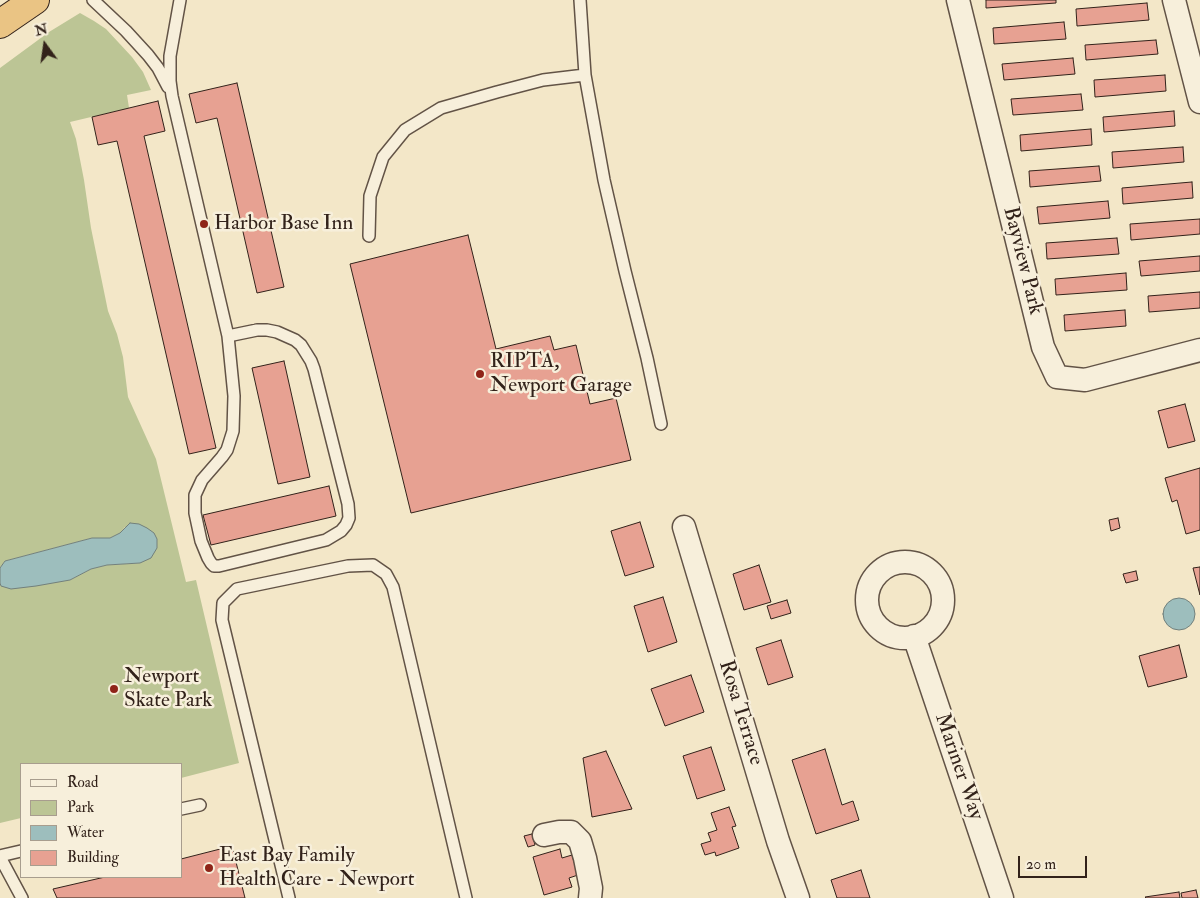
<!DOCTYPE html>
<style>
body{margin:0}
#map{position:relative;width:1200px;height:898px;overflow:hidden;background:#f3e7c8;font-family:"IM FELL Double Pica",serif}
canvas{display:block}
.legend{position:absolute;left:20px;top:763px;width:162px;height:115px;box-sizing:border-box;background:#f7efdb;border:1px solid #a89d8e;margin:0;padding:6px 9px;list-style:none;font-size:15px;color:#32221a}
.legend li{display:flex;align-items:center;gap:10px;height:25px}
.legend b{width:25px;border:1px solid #a89d8e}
.north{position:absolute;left:20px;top:20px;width:50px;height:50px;-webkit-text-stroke:4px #f7efdb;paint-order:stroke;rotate:346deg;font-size:14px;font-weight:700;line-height:20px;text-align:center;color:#32221a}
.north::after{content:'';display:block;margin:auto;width:18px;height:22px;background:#32221a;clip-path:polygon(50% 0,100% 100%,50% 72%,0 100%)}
.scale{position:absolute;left:1018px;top:856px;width:69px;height:22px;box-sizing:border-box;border:2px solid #32221a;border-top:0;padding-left:6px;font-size:15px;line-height:18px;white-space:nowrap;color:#32221a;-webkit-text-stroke:4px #f7efdb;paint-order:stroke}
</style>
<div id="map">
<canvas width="1200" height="898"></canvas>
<ul class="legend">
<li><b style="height:6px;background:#f7efdb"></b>Road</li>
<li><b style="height:14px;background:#bcc595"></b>Park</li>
<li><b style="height:14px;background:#9dbebd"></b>Water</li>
<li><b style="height:14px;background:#e7a192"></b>Building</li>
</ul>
<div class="north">N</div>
<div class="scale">20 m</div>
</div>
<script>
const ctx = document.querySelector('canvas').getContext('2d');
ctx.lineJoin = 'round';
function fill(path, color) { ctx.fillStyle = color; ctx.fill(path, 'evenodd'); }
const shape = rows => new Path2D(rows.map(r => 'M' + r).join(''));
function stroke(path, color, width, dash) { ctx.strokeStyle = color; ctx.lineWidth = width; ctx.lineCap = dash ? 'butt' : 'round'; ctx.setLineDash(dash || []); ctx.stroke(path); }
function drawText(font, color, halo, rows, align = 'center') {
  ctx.font = font + ' "IM FELL Double Pica",serif'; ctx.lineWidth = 5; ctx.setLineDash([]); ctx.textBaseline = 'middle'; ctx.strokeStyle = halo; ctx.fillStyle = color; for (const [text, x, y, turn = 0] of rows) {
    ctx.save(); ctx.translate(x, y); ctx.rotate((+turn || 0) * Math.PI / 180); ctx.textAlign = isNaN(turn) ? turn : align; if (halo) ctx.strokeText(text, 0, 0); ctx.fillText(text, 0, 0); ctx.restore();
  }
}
fill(shape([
 [80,13,94,21,106,29,132,57,143,72,151,90,127,95,129,108,70,122,76,139,84,180,91,228,108,311,117,334,123,357,128,397,156,459,186,582,196,580,239,763,181,778,181,764,21,764,21,818,0,823,0,583,1,586,70,580,91,569,107,565,140,563,125,527,120,533,110,538,92,538,5,561,0,568,0,68,49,32]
]), '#bcc595');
const water = shape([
 [130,523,139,524,147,528,154,533,157,539,157,548,151,558,140,563,107,565,91,569,70,580,36,586,11,589,1,586,0,583,0,568,5,561,92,538,110,538,120,533,130,523],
 '1163 614a16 16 0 1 1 32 0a16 16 0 1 1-32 0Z'
]);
fill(water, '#9dbebd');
stroke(water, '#72807c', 1);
const building = shape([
 [986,0,1056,0,1056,3,986,8,986,0],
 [1147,3,1149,20,1077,26,1076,9,1147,3],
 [1064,22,1066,39,994,44,993,28,1064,22],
 [1156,40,1158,54,1086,60,1085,45,1156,40],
 [1073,58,1075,74,1004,80,1002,64,1073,58],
 [1165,75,1166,91,1095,97,1094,80,1165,75],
 [237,83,284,287,257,293,217,118,196,123,189,94,237,83],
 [1081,94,1083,110,1013,115,1011,99,1081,94],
 [158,101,165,131,144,136,216,448,189,454,117,141,98,145,92,117,158,101],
 [1174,111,1175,126,1104,132,1103,117,1174,111],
 [1091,129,1092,145,1021,151,1020,135,1091,129],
 [1183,147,1184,162,1113,168,1112,152,1183,147],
 [1099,166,1101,181,1030,187,1029,171,1099,166],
 [1192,182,1193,198,1123,204,1122,188,1192,182],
 [1108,201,1110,218,1039,224,1037,207,1108,201],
 [1200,219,1200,234,1131,240,1130,224,1200,219],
 [468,235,496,349,550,336,554,350,576,345,590,404,616,398,631,460,411,513,350,264,468,235],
 [1117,238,1119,254,1047,259,1046,243,1117,238],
 [1200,256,1200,271,1141,276,1139,261,1200,256],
 [1126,273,1127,290,1056,295,1055,279,1126,273],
 [1200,292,1200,308,1149,312,1148,296,1200,292],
 [1125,310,1126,326,1065,331,1064,315,1125,310],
 [284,361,310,477,278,484,252,368,284,361],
 [1185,404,1195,441,1168,448,1158,411,1185,404],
 [1200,468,1200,530,1186,534,1177,500,1172,502,1165,478,1200,468],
 [329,486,336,516,211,545,203,515,329,486],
 [1118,518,1120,528,1111,531,1109,520,1118,518],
 [640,522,654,567,625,576,611,531,640,522],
 [759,565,771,602,744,610,733,574,759,565],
 [1200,567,1200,595,1193,568,1200,567],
 [1136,571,1138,580,1126,583,1123,574,1136,571],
 [663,597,677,642,648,652,634,606,663,597],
 [787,600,791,613,771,619,767,606,787,600],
 [781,640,793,677,768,685,756,648,781,640],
 [1179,645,1187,677,1148,687,1139,656,1179,645],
 [691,675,704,712,665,726,651,689,691,675],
 [711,747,725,790,697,799,683,756,711,747],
 [825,749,842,805,853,801,859,820,816,834,792,760,825,749],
 [606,751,632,809,592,817,583,758,606,751],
 [729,807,736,826,732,827,739,848,716,856,715,852,705,855,701,844,711,841,708,833,717,830,711,813,729,807],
 [532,834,535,845,528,847,524,836,532,834],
 [232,846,245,898,57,898,53,889,105,877,181,877,181,859,232,846],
 [560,849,562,858,572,855,578,875,569,878,572,887,544,895,533,857,560,849],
 [861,870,870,898,837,898,831,880,861,870],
 [1196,890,1198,898,1182,898,1181,893,1196,890],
 [1179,892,1180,898,1146,898,1145,897,1179,892]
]);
fill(building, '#e7a192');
stroke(building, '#32221a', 1);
const lane = shape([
 [93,0,126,31,148,55,158,68,168,87],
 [180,0,170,56,170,81,172,96,228,336],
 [580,0,585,75,604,180,625,271,647,358,661,424],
 [369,236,370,196,383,157,405,130,441,108,497,92,543,80,585,75],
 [257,330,267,330,277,332,295,340,301,345,311,361,314,369,348,504,349,518,346,525,341,531,326,540,219,566,214,566,211,563,208,558,201,541,195,513,195,495,202,480,222,457,227,450,233,431,234,396,228,336,257,330],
 [181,809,200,805],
 [0,856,21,851],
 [0,857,22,898],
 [289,898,222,620,223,603,237,589,348,566,373,565,386,574,393,587,466,898]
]);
const street = shape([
 [958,0,1043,347,1057,377,1085,380,1200,350],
 [1174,0,1200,102],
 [684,527,778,841,798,898],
 '867 600a38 38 0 1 1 76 0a38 38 0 1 1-76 0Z',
 [914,636,1002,898],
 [544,835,559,832,571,832,580,841,585,858,591,888,590,898]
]);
const highway = shape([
 [0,24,35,0]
]);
stroke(lane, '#625346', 14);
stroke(street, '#625346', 25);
stroke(highway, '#32221a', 30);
stroke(lane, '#f7efdb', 11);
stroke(street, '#f7efdb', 22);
stroke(highway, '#eac484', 28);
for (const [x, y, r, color] of [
 [204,224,5,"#8f2418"],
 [480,374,5,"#8f2418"],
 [114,689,5,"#8f2418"],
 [209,868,5,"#8f2418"]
]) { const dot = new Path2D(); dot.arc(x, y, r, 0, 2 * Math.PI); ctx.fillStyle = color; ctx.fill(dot); stroke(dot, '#f7efdb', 2); }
drawText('21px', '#32221a', '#f7efdb', [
 ["Harbor Base Inn",214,224],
 ["RIPTA,",490,362],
 ["Newport Garage",490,386],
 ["Newport",124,677],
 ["Skate Park",124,701],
 ["East Bay Family",219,856],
 ["Health Care - Newport",219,880]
], 'left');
drawText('21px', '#32221a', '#f7efdb', [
 ["Bayview Park",1022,261,76],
 ["Rosa Terrace",740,713,73],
 ["Mariner Way",958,767,71]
]);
</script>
